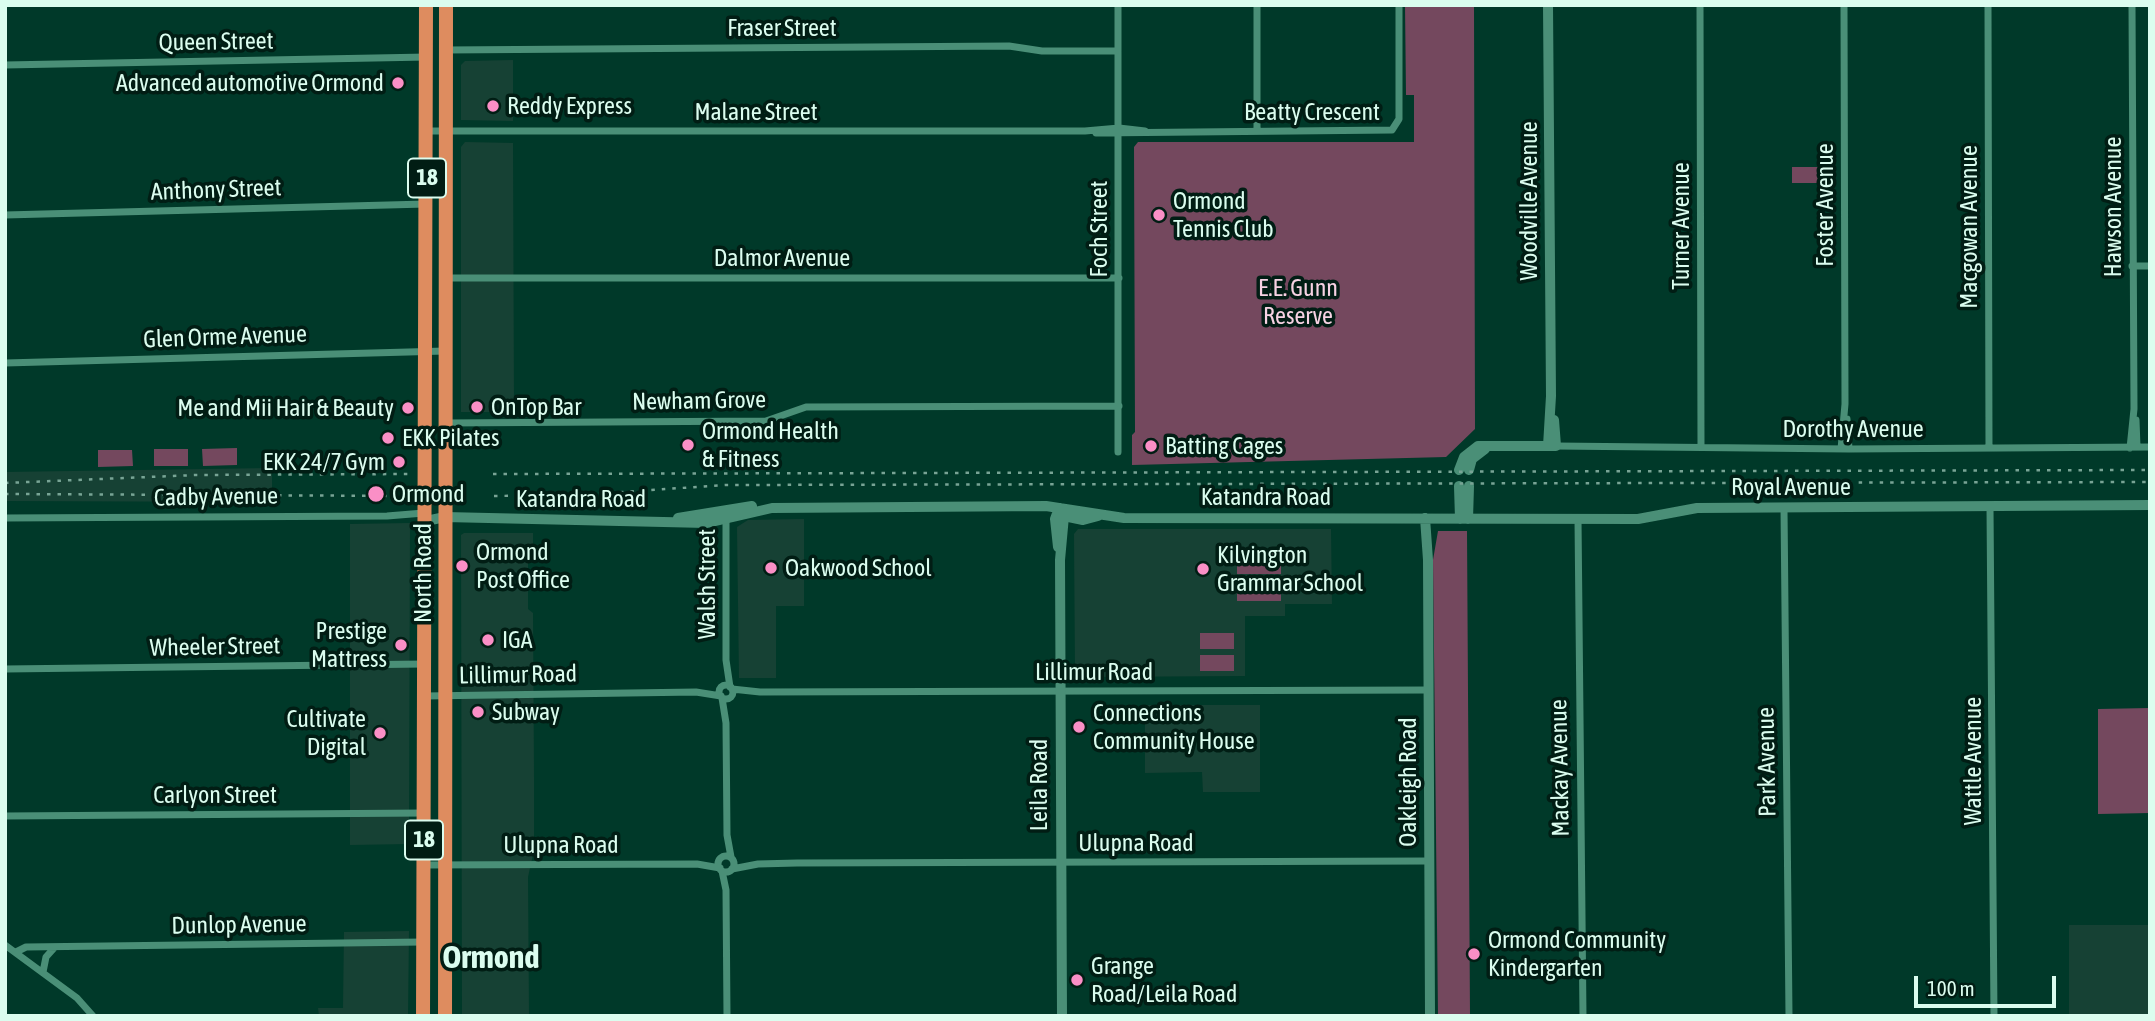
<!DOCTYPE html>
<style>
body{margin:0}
#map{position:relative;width:2155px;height:1021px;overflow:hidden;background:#003929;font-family:"Asap Condensed",sans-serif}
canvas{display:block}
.frame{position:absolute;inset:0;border:7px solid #dbfdef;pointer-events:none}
.scale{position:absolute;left:1914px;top:976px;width:142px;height:32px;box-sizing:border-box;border:4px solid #dbfdef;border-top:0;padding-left:9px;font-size:21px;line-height:24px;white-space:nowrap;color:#dbfdef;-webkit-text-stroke:5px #011d14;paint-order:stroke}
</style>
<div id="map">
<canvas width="2155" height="1021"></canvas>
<div class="frame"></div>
<div class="scale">100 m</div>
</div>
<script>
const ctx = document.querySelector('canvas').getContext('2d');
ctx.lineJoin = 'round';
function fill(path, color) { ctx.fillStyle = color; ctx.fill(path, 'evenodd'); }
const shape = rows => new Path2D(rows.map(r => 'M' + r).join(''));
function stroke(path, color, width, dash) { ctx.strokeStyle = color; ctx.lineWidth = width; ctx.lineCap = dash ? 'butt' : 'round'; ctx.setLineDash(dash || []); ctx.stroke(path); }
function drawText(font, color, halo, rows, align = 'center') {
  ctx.font = font + ' "Asap Condensed",sans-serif'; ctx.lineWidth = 7; ctx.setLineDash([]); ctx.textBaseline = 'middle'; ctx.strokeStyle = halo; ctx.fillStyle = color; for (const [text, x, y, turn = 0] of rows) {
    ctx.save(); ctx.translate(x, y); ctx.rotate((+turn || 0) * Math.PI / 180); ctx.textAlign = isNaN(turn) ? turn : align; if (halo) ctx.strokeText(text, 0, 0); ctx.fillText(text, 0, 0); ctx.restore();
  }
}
fill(shape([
 [513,60,513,121,461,120,461,65,465,61],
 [465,142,513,143,514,412,461,412,461,147],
 [272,468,272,502,5,501,5,472],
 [804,519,804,606,776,606,776,678,739,678,737,527,748,520],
 [410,523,409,844,350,845,350,524],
 [1078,529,1331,529,1332,604,1285,604,1285,616,1245,616,1245,676,1081,677,1075,672,1074,534],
 [464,533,533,533,533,562,528,562,528,609,533,613,534,777,534,850,528,877,529,1016,462,1016,461,535],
 [1145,705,1260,705,1260,792,1203,792,1202,772,1145,773],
 [2069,925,2150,925,2150,1016,2069,1016],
 [409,931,408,1016,319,1016,318,1008,343,1008,344,932]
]), '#164134');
fill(shape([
 [1405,5,1474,5,1475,429,1446,457,1132,465,1132,435,1135,432,1134,147,1138,142,1414,142,1414,95,1406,95],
 [1792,167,1826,167,1826,183,1792,183],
 [237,448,237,465,203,466,202,449],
 [154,449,188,449,188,466,154,466],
 [98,450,132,450,133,466,98,467],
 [1438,531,1467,531,1470,1016,1438,1016,1433,560],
 [1237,552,1281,552,1281,574,1237,574],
 [1237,580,1281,580,1281,601,1237,601],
 [1200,633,1234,633,1234,649,1200,649],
 [1200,655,1234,655,1234,671,1200,671],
 [2150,708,2150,813,2098,814,2098,709]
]), '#74485e');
stroke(shape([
 [1257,5,1257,131],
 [1700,5,1701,447],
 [1988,5,1989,448],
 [446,50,1009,46,1042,51,1118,51],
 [5,65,427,57],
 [427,131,1085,131,1119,128,1145,131],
 [1096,133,1392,130,1399,119,1399,5],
 [5,215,426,204],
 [2132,266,2150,266],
 [445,278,1119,278],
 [5,363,445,351],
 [1847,419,1849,449],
 [2136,420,2137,447],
 [445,423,766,421,806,407,1119,406],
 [1556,446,1849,449,2150,447],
 [2130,448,2134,409,2132,5],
 [1841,449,1845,404,1844,5],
 [1118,452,1118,5],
 [1990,507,1994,1016],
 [1784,508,1789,1016],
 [726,516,726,660,730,687],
 [5,518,387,516,424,513],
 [1578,519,1583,1016],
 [5,669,425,664],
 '719 692a7 7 0 1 1 14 0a7 7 0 1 1-14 0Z',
 [732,689,760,692,1429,690],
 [425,696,696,692,721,696],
 [722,698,726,723,727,835,731,857],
 [5,816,425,813],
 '718 864a8 8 0 1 1 16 0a8 8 0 1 1-16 0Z',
 [424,865,697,864,720,868],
 [732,869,758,864,797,863,1429,861],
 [722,871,726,890,727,1016],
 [5,945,77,998,93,1016],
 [16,952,26,947,423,942],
 [43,972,46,957,55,947]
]), '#4a8f77', 7);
stroke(shape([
 [1548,446,1551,396,1548,5],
 [1459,470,1464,457,1478,446,1556,446,1554,420],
 [1469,470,1472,459,1485,449],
 [1459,486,1460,519],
 [1060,508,1064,516,1060,560,1062,1016],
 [1059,515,1083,520,1098,516],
 [678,518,752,506],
 [1425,518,1428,560,1430,1016],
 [1468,519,1469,486],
 [426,521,445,517,707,523,772,508,1046,506,1124,518,1638,519,1697,508,2150,505],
 [1058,547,1055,519,1059,508]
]), '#4a8f77', 10);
stroke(shape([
 [423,1016,426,5],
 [445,1016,446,5]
]), '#de8c5f', 14);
stroke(shape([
 [493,474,2150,470],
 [5,483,196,475,411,474],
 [5,494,411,496],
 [494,496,578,495,725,485,2150,482]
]), '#78a495', 2.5, [3.5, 7]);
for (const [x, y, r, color] of [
 [398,83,7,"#fa8fc6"],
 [493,106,7,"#fa8fc6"],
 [1159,215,7,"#fa8fc6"],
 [477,407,7,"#fa8fc6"],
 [408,408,7,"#fa8fc6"],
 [388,438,7,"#fa8fc6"],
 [688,445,7,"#fa8fc6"],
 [1151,446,7,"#fa8fc6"],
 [399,462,7,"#fa8fc6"],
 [376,494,9,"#fa8fc6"],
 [462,566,7,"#fa8fc6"],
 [771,568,7,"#fa8fc6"],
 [1203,569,7,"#fa8fc6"],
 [488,640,7,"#fa8fc6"],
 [401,645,7,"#fa8fc6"],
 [478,712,7,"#fa8fc6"],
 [1079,727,7,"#fa8fc6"],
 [380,733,7,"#fa8fc6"],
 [1474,954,7,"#fa8fc6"],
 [1077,980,7,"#fa8fc6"]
]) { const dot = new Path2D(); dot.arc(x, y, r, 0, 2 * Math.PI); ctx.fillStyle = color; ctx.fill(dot); stroke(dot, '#011d14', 2.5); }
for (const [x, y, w] of [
 [427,178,38],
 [424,840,38]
]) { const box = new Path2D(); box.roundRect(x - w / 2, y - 19.5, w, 39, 5); ctx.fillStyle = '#011d14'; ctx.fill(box); stroke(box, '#dbfdef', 2); }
drawText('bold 23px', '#dbfdef', null, [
 ["18",427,178],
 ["18",424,840]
]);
drawText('24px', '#dbfdef', '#011d14', [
 ["Fraser Street",782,28],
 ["Queen Street",216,42,-1],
 ["Malane Street",756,112],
 ["Beatty Crescent",1312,112],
 ["Anthony Street",216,190,-2],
 ["Woodville Avenue",1529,201,-90],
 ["Foster Avenue",1825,205,-90],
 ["Hawson Avenue",2113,207,-90],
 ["Turner Avenue",1681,226,-90],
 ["Macgowan Avenue",1969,227,-90],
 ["Foch Street",1099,229,-90],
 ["Dalmor Avenue",782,258],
 ["Glen Orme Avenue",225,337,-2],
 ["Newham Grove",699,401,-1],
 ["Dorothy Avenue",1853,429],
 ["Royal Avenue",1791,487],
 ["Cadby Avenue",216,497,-1],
 ["Katandra Road",1266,497],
 ["Katandra Road",581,499],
 ["North Road",423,573,-90],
 ["Walsh Street",707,584,-90],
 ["Wheeler Street",215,647,-1],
 ["Lillimur Road",1094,672],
 ["Lillimur Road",518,675,-1],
 ["Wattle Avenue",1973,761,-90],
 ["Park Avenue",1767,762,-91],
 ["Mackay Avenue",1560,768,-91],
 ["Oakleigh Road",1408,782,-90],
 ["Leila Road",1039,785,-90],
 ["Carlyon Street",215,795],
 ["Ulupna Road",1136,843],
 ["Ulupna Road",561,845],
 ["Dunlop Avenue",239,925,-1]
]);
drawText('24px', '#dbfdef', '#011d14', [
 ["Advanced automotive Ormond",384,83,"right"],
 ["Reddy Express",507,106],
 ["Ormond",1173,201],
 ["Tennis Club",1173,229],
 ["OnTop Bar",491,407],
 ["Me and Mii Hair & Beauty",394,408,"right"],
 ["Ormond Health",702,431],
 ["& Fitness",702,459],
 ["EKK Pilates",402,438],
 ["Batting Cages",1165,446],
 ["EKK 24/7 Gym",385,462,"right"],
 ["Ormond",392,494],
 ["Ormond",476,552],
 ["Post Office",476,580],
 ["Kilvington",1217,555],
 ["Grammar School",1217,583],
 ["Oakwood School",785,568],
 ["Prestige",387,631,"right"],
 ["Mattress",387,659,"right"],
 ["IGA",502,640],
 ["Subway",492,712],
 ["Connections",1093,713],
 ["Community House",1093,741],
 ["Cultivate",366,719,"right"],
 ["Digital",366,747,"right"],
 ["Ormond Community",1488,940],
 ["Kindergarten",1488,968],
 ["Grange",1091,966],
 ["Road/Leila Road",1091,994]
], 'left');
drawText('24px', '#f7d2e3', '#011d14', [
 ["E.E. Gunn",1298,288],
 ["Reserve",1298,316]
]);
drawText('bold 32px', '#dbfdef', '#011d14', [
 ["Ormond",491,958]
]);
</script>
